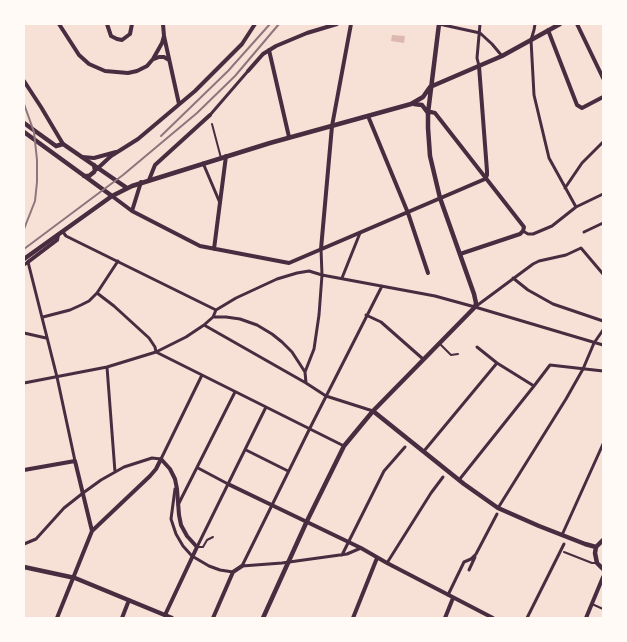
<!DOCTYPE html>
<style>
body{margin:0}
#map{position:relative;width:627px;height:642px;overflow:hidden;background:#f7e1d7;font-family:"Fira Sans",sans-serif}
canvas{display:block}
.frame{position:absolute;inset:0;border:25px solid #fffaf5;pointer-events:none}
</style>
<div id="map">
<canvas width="627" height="642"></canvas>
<div class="frame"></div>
</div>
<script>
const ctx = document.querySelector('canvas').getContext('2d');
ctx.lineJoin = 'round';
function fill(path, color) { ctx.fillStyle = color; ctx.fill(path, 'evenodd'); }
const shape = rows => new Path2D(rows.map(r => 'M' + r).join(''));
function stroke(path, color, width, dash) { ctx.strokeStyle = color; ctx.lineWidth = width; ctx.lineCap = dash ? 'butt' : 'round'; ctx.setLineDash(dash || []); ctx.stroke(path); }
fill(shape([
 [392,35,405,36,404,43,391,41]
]), '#dcb8b0');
stroke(shape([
 [212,124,221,158],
 [440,344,451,355,458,354],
 [197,547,203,547,207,540,213,537],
 [564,552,592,563,597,563],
 [592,604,603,609]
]), '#4a2c40', 2);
stroke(shape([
 [439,24,480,33,492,44,502,56],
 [535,24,534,30,531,40,534,95,549,158,576,207],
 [479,66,477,58,480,24],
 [210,115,248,71],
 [203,163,220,203],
 [565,188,582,163,603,142],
 [523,231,528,234,533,234,552,226,576,207,603,194],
 [63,232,66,236,74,240,216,310],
 [584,232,603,223],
 [24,265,28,262,57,377,75,461],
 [342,278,360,233],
 [513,278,528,290,553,304,603,321],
 [97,293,118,261],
 [475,307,533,264,539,261,566,255,581,248,603,274],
 [366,315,381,322,423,359],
 [43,317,70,310,81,305,89,301,97,293,114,306,149,338,155,347,156,352,344,446],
 [213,317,226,317,240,319,257,325,272,334,282,342,292,352,305,372],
 [204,325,306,383,326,396,373,411],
 [24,333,46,338],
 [477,347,497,363,534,386,550,365,603,371],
 [107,367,115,472],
 [24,383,107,367,156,352,186,337,204,325,213,317,216,310,236,298,277,279,297,273,309,271,322,275,435,296,475,307,603,345],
 [306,383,305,372,314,349,319,315,322,275,321,249],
 [246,450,288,471],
 [424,451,497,363],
 [198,468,228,484],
 [459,480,534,386],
 [175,489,171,519,176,534,183,546,192,556,209,566,220,570,233,572],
 [178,505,235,392],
 [498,508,566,399,583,369,594,343,603,330],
 [562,535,603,444],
 [24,544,36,539,64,508,83,493,101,480,124,467,152,458,161,459,202,375],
 [197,547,266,407],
 [342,555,384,471,405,447],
 [387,563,431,493,443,477],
 [242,566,310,428,382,286],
 [242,566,282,563,347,554,361,548],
 [469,570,475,557],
 [448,595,464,562,471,559,476,554,497,514],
 [527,618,564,544]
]), '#4a2c40', 3);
stroke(shape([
 [59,24,79,55,89,64,105,71,128,73,137,71,147,66,153,59,162,43,164,36],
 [107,24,111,36,117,39,122,40,130,34,132,24],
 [163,24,164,36,179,104],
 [577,24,603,78],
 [548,30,577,105,582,108,603,97],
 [269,50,289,137],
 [154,59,159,57,164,57,169,60],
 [248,71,263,54,276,46,307,33,337,24],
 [24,81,41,107,63,144],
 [428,113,431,112,435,113,524,227,523,231,520,234,460,254],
 [368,116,408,213,428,273],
 [82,157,94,158,116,152],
 [97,169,111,156,138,139,195,91,242,44,255,24],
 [149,180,155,165,210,115],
 [112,196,132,211,200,246,289,263,485,179,487,175,487,171,479,66],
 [132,211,141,182],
 [214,249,226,156],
 [321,249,332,126,351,24],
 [28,262,57,240,58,235],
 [24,470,75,461,92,531],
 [228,484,361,548,387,563,493,618],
 [57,618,92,531,150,476,156,469,161,459,170,469,175,479,177,489,179,515,181,525,187,536,197,547,165,615],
 [122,618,129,600],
 [213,618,233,572,242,566],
 [353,618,377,558],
 [445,618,453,598],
 [586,618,603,577]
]), '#4a2c40', 4);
stroke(shape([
 [430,87,502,56,560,24],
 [414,104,422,105,428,113],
 [24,123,56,146],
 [24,132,112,196],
 [56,146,63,144,127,188],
 [84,176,89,176,94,172,95,170,94,165],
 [24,259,112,196,132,186,270,143,411,104,423,97,430,87],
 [373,411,464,484,498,508,539,526,585,544,596,547],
 [603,540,596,547,595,553,597,563,603,569],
 [24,567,75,578,172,618],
 [263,618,307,521,344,446,373,411,475,307,476,303,474,294,440,198,430,156,428,128,428,113,439,24]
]), '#4a2c40', 4.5);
stroke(shape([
 [24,104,34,132,37,160,37,182,35,201,24,229],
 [161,136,228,71,270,24],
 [24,249,123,175,197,113,235,76,279,24]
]), '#8f747c', 2);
</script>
